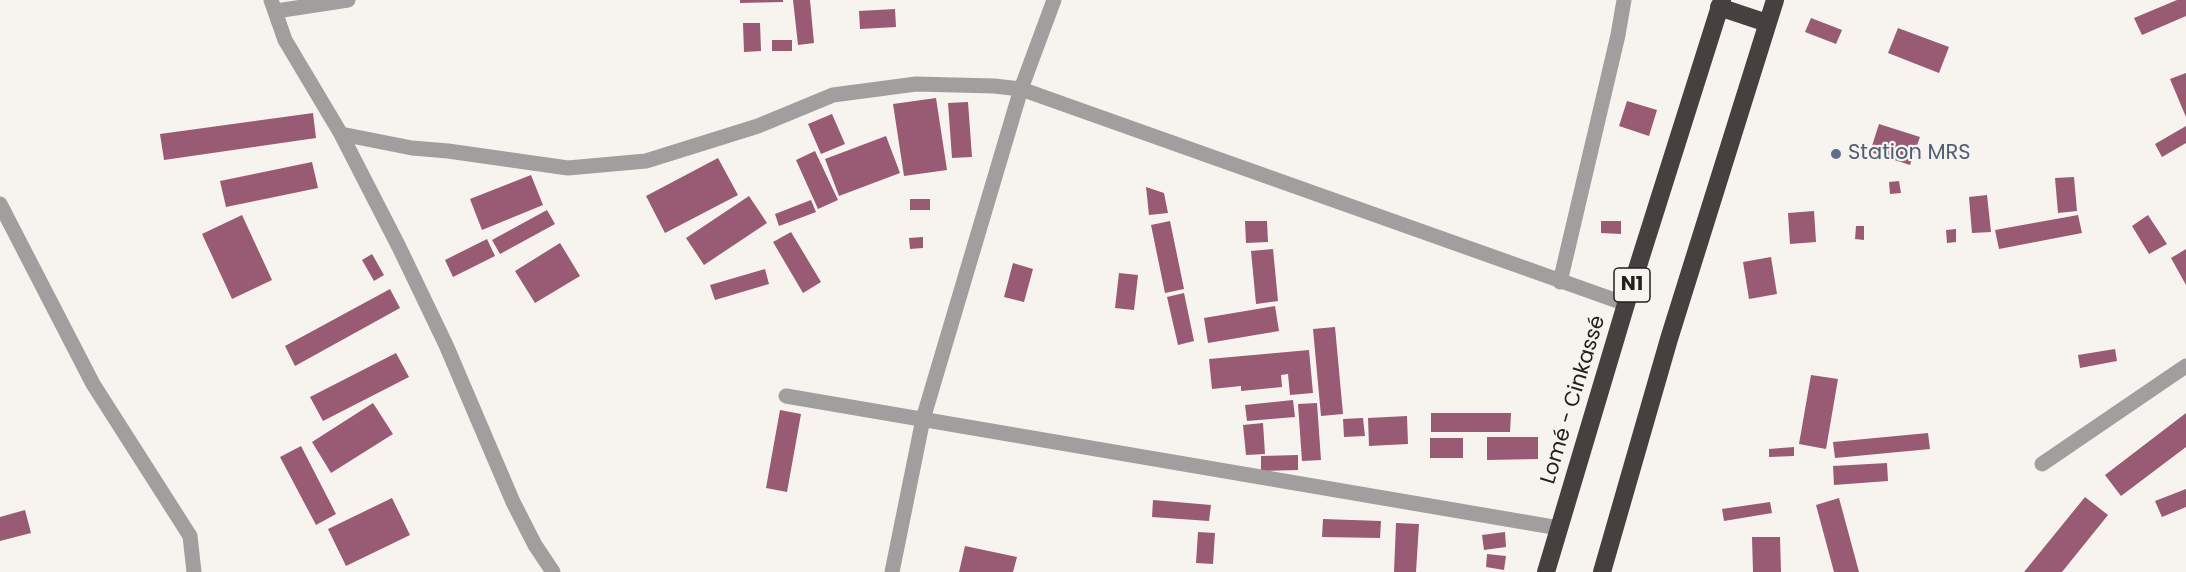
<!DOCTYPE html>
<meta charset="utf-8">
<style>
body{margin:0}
canvas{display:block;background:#f7f3ef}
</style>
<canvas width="2186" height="572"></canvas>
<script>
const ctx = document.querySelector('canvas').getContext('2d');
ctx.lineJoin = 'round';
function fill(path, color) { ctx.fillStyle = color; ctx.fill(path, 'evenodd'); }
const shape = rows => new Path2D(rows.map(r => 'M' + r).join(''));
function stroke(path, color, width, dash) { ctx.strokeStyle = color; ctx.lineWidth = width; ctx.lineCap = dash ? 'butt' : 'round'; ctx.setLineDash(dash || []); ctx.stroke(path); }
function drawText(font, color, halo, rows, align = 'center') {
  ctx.font = font + ' Poppins,sans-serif'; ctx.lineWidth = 4.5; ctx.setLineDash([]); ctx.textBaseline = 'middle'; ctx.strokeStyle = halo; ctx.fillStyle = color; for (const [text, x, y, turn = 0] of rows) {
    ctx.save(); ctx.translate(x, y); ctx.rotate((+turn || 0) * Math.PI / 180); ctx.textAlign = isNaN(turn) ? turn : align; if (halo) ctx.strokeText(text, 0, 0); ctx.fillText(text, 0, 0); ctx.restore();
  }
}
fill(shape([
 [740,0,783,0,783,2,740,3],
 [793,0,810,0,814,43,798,45],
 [2177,0,2186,0,2186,16,2142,35,2134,18],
 [895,9,896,27,860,29,859,11],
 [1811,18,1842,30,1836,44,1805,32],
 [743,23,760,23,761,51,744,52],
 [1898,28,1949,47,1939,73,1888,53],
 [772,40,792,40,792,51,772,51],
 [2186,73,2186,117,2170,79],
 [936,98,947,170,904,176,893,104],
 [1627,101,1657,110,1649,136,1619,126],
 [968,102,972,157,952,158,948,103],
 [313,113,316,138,164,160,160,134],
 [832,114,845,144,821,154,808,124],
 [1879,124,1920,137,1910,165,1870,152],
 [2186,126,2186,143,2162,157,2155,144],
 [886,136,900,173,839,196,825,159],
 [815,151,838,200,818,209,796,160],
 [718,158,738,195,665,233,646,196],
 [312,162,318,188,226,207,220,181],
 [531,175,543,205,482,230,470,199],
 [2074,177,2077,211,2058,213,2055,178],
 [1899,181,1901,193,1890,194,1889,182],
 [1146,187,1164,193,1168,213,1149,215],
 [1987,195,1991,232,1972,233,1969,197],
 [749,196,767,223,704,265,686,238],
 [910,199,930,199,930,210,910,210],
 [811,200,816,212,779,226,775,214],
 [547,210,555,224,500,254,492,240],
 [1814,211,1816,242,1790,244,1788,213],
 [242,215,272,280,232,299,202,234],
 [2078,215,2082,233,1999,249,1995,230],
 [2148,215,2167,244,2149,254,2132,226],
 [1170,221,1184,289,1165,293,1151,225],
 [1245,221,1267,221,1268,242,1246,243],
 [1601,221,1621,221,1621,234,1601,233],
 [1856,226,1864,226,1864,240,1855,239],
 [1956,229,1956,242,1947,243,1946,230],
 [791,232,821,282,803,293,773,242],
 [923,237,923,248,910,249,909,238],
 [487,239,495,256,453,277,445,260],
 [560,243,580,276,535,303,515,271],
 [1273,249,1278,301,1256,304,1251,251],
 [2186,249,2186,285,2171,258],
 [372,254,384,275,374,281,362,260],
 [1771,257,1777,294,1749,299,1743,262],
 [1013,263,1033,269,1024,302,1004,297],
 [765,269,769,284,715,300,710,285],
 [1119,273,1138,275,1134,310,1115,308],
 [390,289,400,308,295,366,285,346],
 [1184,293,1194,341,1178,345,1167,297],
 [1275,306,1279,331,1208,343,1204,318],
 [1335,327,1343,414,1321,416,1313,329],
 [2115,349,2117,361,2080,368,2078,355],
 [1309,350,1313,393,1290,395,1288,374,1281,375,1282,387,1241,391,1241,386,1212,389,1209,359],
 [396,353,409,377,323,421,310,397],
 [1811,375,1838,379,1826,449,1799,444],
 [1293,400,1295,417,1247,421,1245,405],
 [373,403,393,434,331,473,312,442],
 [1317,403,1321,460,1302,461,1298,404],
 [780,410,801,414,787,492,766,488],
 [1431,413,1511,413,1510,432,1431,432],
 [2186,413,2186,447,2121,496,2105,475],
 [1407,416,1408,444,1369,446,1368,418],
 [1363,418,1365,436,1344,437,1343,419],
 [1263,423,1265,454,1246,455,1243,425],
 [1928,433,1930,449,1835,458,1833,442],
 [1487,437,1538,437,1538,459,1487,460],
 [1430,438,1463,438,1463,458,1430,458],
 [301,446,336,514,316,525,280,457],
 [1794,447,1794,456,1769,457,1769,449],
 [1298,455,1298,470,1261,471,1261,456],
 [1887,463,1888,481,1834,485,1833,466],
 [2186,489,2186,507,2162,517,2155,501],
 [2085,497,2108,515,2062,572,2024,572],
 [392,498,410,535,346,566,328,529],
 [1839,498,1859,572,1834,572,1816,505],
 [1153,500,1211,505,1209,521,1152,517],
 [1770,502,1772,513,1724,521,1722,509],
 [25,510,31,533,0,541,0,517],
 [1323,519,1381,521,1380,538,1322,537],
 [1396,523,1419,524,1416,572,1394,572],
 [1198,532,1215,533,1213,564,1196,563],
 [1505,532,1506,547,1484,550,1482,535],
 [1752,537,1780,537,1781,572,1753,572],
 [965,546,1017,557,1013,572,959,572],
 [1487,554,1506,556,1504,570,1486,567]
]), '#995a74');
stroke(shape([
 [271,0,285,40,341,134,399,247,446,345,513,502,535,545,553,572],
 [276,11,348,0],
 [341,134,412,148,448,151,568,168,646,161,758,126,833,95,916,84,994,86,1021,89,1626,304],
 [0,204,93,384,190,536,194,572],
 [1560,282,1618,35,1624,0],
 [786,396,1559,528],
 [2042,464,2186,366],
 [892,572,923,419,1021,89,1054,0]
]), '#a19f9d', 15);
stroke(shape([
 [1719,7,1767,23],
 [1546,572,1626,304,1722,0],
 [1602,572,1669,339,1775,0]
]), '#46413f', 18);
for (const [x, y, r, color] of [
 [1836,154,6,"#5c6f8a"]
]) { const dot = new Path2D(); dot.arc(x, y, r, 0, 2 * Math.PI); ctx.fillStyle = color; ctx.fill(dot); stroke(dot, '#f7f3ef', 2); }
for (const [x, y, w] of [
 [1632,285,36]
]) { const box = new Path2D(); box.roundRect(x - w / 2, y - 17, w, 34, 4.5); ctx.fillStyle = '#f7f3ef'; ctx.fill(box); stroke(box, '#22211f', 1.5); }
drawText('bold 20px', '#22211f', null, [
 ["N1",1632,285]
]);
drawText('21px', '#4e5e75', '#f7f3ef', [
 ["Station MRS",1848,154]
], 'left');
drawText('21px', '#22211f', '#f7f3ef', [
 ["Lomé - Cinkassé",1574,400,-73]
]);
</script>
